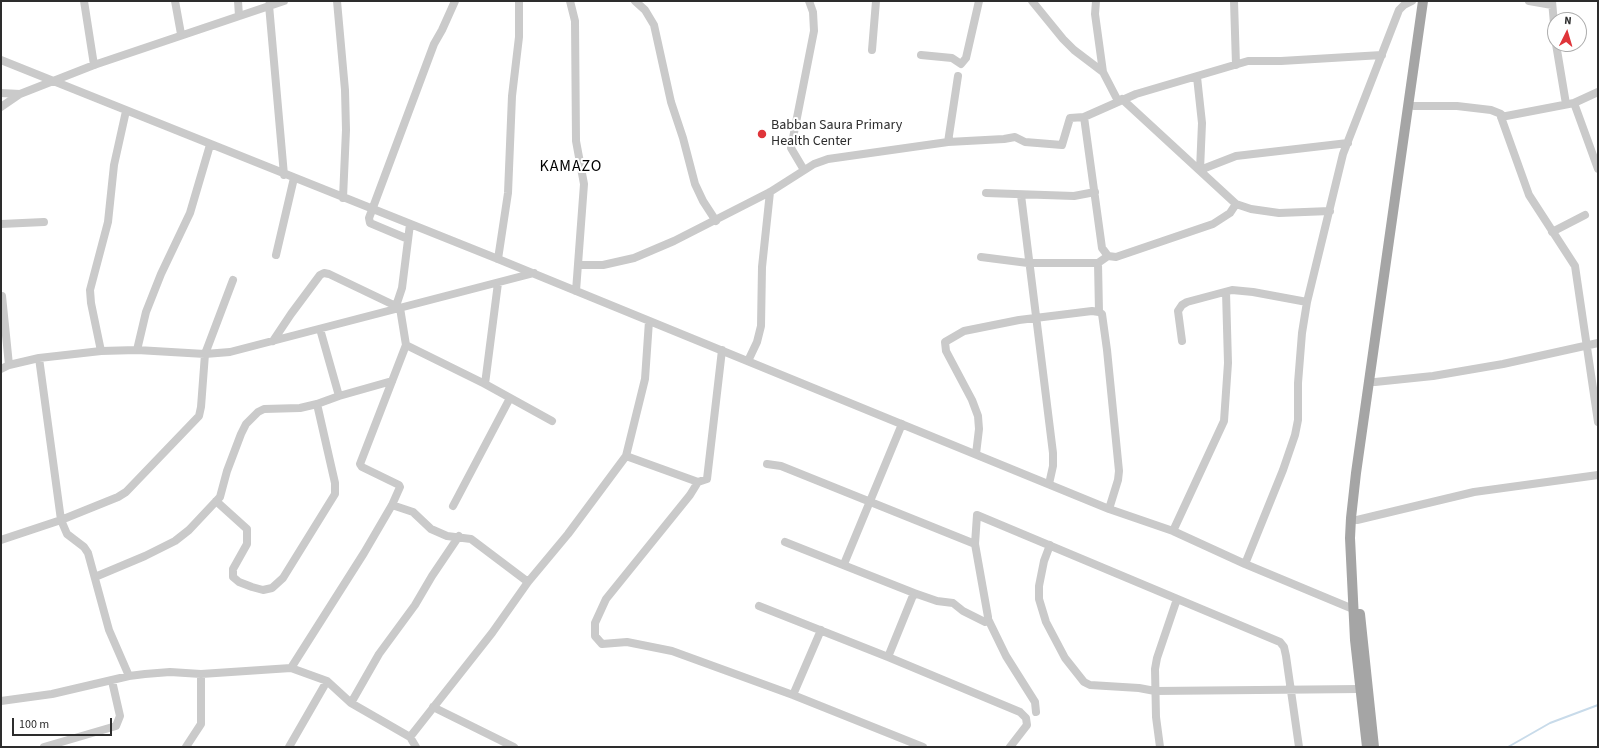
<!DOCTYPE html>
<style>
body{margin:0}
#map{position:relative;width:1599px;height:748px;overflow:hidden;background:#fff;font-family:"Source Sans 3",sans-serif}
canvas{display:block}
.frame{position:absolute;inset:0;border:2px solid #2d2d2d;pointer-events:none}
.north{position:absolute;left:1547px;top:12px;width:40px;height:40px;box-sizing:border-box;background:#fff;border:1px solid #ababab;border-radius:50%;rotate:5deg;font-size:11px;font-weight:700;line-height:16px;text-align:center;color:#2d2d2d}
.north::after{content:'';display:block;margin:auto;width:14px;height:18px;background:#df353a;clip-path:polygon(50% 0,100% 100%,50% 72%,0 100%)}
.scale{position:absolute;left:12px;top:718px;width:100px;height:18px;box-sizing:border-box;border:2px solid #2d2d2d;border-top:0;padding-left:5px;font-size:12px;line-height:14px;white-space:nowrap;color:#2d2d2d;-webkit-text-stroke:3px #fff;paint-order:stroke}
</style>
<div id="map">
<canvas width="1599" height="748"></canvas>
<div class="frame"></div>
<div class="north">N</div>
<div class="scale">100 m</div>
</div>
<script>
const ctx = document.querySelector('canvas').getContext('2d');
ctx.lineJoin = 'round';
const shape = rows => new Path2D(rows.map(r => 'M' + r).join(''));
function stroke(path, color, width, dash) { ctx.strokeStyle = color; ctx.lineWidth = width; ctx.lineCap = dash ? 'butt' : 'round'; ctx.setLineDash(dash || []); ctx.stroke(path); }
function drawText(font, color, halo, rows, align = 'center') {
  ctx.font = font + ' "Source Sans 3",sans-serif'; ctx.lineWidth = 4; ctx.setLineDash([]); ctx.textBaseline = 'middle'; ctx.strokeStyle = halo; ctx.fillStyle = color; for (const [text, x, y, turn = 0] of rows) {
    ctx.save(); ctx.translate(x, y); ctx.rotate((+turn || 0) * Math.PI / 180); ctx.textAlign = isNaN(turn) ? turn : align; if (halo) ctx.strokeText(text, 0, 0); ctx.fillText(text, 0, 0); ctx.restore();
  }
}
stroke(shape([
 [1508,747,1550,723,1598,705]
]), '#c8dbea', 2);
stroke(shape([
 [84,1,94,65],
 [175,1,181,34],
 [238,1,239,16],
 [337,1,345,90,346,130,343,198],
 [570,1,575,21,576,141,584,184,576,291],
 [635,1,645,10,654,25,671,102,683,138,695,184,703,201,716,221],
 [1032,1,1063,39,1074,50,1103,72,1118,101],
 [1096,1,1095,14,1103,72],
 [1234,1,1236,65],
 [1529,1,1552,5],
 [1552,1,1555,35],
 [269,5,284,175],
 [1556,44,1566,104],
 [872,50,876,1],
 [921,55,952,58,961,64,966,58,979,1],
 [1,60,498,259,1109,509,1173,531,1245,564,1353,609],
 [1197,77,1202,123,1200,170,1236,156,1348,143],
 [1,93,20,94],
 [1122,99,1236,204,1251,209,1279,213,1330,211],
 [1574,103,1598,169],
 [1414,106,1457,106,1491,110,1501,114,1501,117,1574,103,1598,92],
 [1,107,20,94,94,65,284,1],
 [1084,117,1102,248,1108,256,1116,257,1213,224,1230,213,1236,204],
 [1501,117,1529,195,1575,266,1598,422],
 [948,142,958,76],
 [804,170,791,148,814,31,813,12,809,1],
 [986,193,1074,196,1095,192],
 [1021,195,1053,453,1053,466,1049,484],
 [1,224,44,222],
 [1552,232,1585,215],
 [408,239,370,223,369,218,434,44,442,30,455,1],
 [276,255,294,178],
 [981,257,1028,263,1098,263,1108,256],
 [498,259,508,193,512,96,519,37,519,1],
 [1098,263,1099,312],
 [579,265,603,265,634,258,674,241,770,192,814,164,828,159,948,142,1004,139,1015,137,1025,142,1062,145,1070,118,1084,117,1136,94,1248,61,1281,61,1382,55],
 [2,296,9,365],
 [396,306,402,288,410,224],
 [320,329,339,396],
 [273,341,291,314,320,275,324,273,329,274,400,308,406,345,485,384,552,421],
 [1182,341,1178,311,1182,305,1187,302,1232,290,1253,292,1307,302],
 [137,350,146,312,161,274,190,213,210,145],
 [101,351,91,303,90,290,108,222,114,165,126,111],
 [39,358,61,520,67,534,84,547,88,553,109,630,129,676],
 [748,361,757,342,761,326,762,267,770,192],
 [1,369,9,365,39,358,101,351,137,350,205,354,230,352,534,273],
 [1375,382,1433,376,1503,364,1598,343],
 [485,384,498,283],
 [976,454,979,429,978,416,972,400,946,351,945,342,964,331,1019,320,1092,311,1099,312,1102,314,1107,350,1119,471,1118,480,1109,509],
 [626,456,698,482,707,479,722,350],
 [767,464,781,466,975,544],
 [698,482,690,495,606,599,595,623,595,636,602,644,627,642,672,651,793,695,923,747],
 [216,501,247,529,247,544,233,569,233,577,239,582,252,587,263,590,272,588,283,578,335,494,335,483,317,404],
 [392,505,413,512,431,529,447,536,471,539,528,582],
 [453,506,510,398],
 [1357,520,1474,492,1598,475],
 [1173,531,1224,421,1228,363,1226,292],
 [1,540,61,520,118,497,126,492,199,416,201,407,205,354,233,280],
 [785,542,914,593,937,601,953,603,963,611,985,622,988,619,988,617,975,544,977,515,1280,642,1284,647,1286,656,1299,747],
 [1050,545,1044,561,1039,586,1039,599,1046,622,1065,658,1084,682,1090,685,1139,688,1155,691,1360,689],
 [844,564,902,424],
 [1245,564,1283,470,1295,435,1298,420,1298,383,1302,333,1307,302,1343,154,1399,10,1404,5,1412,1],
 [95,577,145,556,175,541,189,530,220,497,227,471,241,434,246,424,258,412,264,409,300,408,317,404,339,396,392,381],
 [759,606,888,657,1020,712,1026,718,1027,725,1010,747],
 [988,619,1006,656,1035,702,1036,712],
 [888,657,914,593],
 [291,668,364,553,392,505,400,487,399,485,362,467,360,464,406,345],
 [793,695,821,630],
 [1,701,52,694,129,676,145,674,170,672,201,674,291,668,327,681,351,703,410,737,492,633,528,582,568,534,626,456,645,379,649,321],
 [351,703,379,654,415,605,432,576,459,536],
 [433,707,514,747],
 [410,737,416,747],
 [44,747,116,726,120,716,112,681],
 [186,747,201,724,201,674],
 [289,747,327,681],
 [1160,747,1156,717,1155,669,1157,658,1177,599]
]), '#cacaca', 8);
stroke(shape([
 [1360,614,1374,747],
 [1367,747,1355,640,1350,538,1351,518,1356,473,1423,1]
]), '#a5a5a5', 10);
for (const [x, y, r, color] of [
 [762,134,5,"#df353a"]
]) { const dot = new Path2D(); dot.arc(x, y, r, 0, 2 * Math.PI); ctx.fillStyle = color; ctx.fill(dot); stroke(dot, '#fff', 1.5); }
drawText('14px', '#2d2d2d', '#fff', [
 ["Babban Saura Primary",771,126],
 ["Health Center",771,142]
], 'left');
ctx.letterSpacing = '1px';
drawText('16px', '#000', '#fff', [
 ["KAMAZO",571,167]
]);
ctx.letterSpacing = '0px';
</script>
